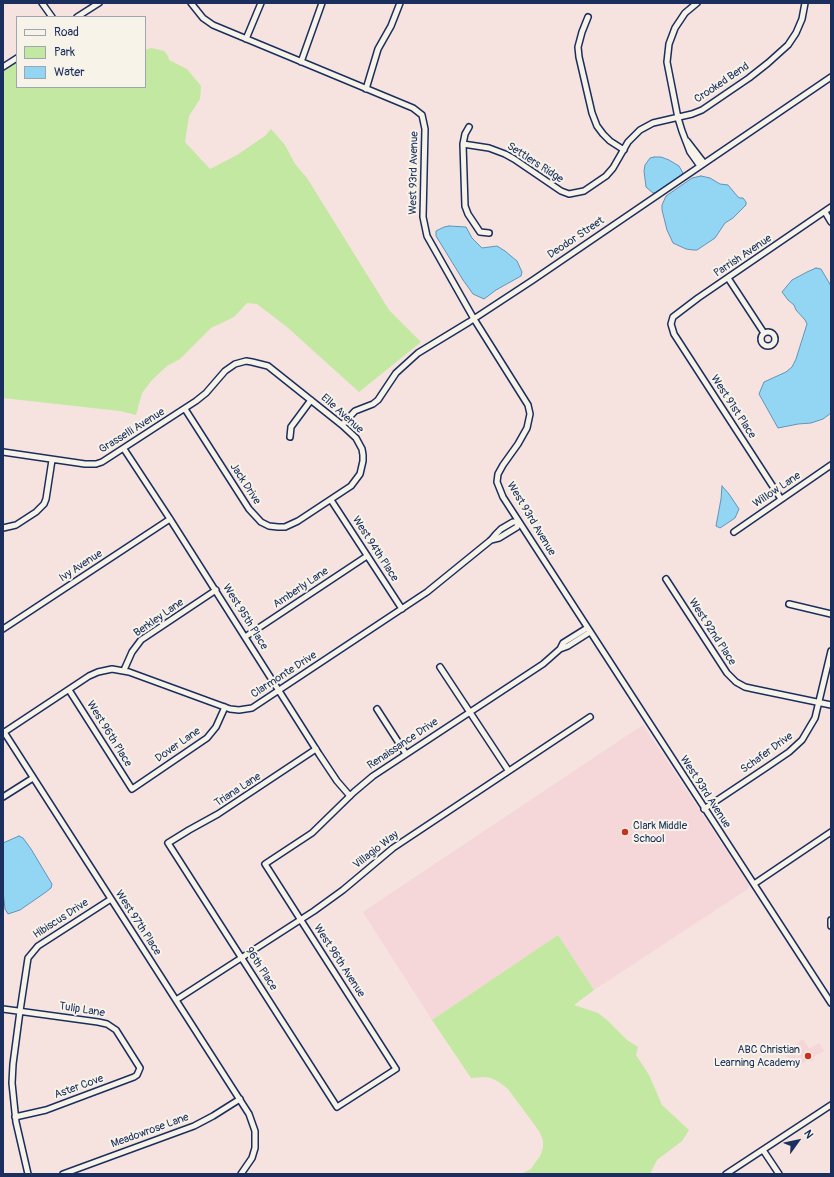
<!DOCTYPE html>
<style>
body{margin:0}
#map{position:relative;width:834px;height:1177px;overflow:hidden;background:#f6e2df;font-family:Pangolin,sans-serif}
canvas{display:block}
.frame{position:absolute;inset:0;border:4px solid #1b2f5e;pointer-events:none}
.legend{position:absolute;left:16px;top:16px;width:130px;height:72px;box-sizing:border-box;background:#f7f3e8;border:1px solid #9fa5b1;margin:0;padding:5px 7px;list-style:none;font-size:12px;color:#1b2f5e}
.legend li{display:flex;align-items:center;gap:8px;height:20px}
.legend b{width:20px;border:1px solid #9fa5b1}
.north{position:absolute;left:778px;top:1121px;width:40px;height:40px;-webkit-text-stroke:3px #f7f3e8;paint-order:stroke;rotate:57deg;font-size:11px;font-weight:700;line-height:16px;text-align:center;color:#1b2f5e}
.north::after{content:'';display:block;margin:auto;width:14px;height:18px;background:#1b2f5e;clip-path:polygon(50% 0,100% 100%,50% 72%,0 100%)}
</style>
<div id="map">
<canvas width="834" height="1177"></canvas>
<div class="frame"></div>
<ul class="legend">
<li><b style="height:5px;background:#f7f3e8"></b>Road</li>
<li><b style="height:11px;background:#c3e8a2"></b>Park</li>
<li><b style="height:11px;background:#92d6f4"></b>Water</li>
</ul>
<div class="north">N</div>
</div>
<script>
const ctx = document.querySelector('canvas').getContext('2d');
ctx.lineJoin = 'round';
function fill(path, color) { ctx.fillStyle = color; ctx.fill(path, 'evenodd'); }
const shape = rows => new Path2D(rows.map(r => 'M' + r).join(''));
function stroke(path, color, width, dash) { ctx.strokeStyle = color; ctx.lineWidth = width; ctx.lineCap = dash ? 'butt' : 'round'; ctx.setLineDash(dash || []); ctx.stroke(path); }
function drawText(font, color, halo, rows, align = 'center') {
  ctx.font = font + ' Pangolin,sans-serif'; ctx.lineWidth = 4; ctx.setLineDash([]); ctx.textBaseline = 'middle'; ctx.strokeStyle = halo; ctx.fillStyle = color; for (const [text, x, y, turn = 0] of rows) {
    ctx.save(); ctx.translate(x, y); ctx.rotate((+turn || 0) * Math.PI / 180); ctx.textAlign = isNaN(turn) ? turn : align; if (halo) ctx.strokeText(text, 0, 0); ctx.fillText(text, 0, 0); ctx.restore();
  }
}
fill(shape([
 [643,725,749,885,749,888,594,990,558,935,432,1020,363,912],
 [803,1039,809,1049,819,1043,824,1051,813,1057,814,1060,810,1062,808,1060,795,1069,784,1052,791,1048,797,1057,802,1054,796,1044]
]), '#f5d6d9');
fill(shape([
 [151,48,164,51,168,56,169,60,187,69,201,86,200,99,189,116,185,142,210,169,237,155,265,136,271,129,285,145,295,164,307,178,389,310,421,342,359,392,287,327,257,304,247,303,234,317,211,328,180,359,167,366,152,380,142,393,136,415,120,411,3,398,3,70,17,60,17,87,145,87,145,50],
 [558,935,594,990,574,1005,598,1013,607,1020,627,1040,638,1047,636,1055,649,1075,662,1105,689,1130,682,1141,657,1160,650,1174,521,1174,531,1169,540,1156,543,1148,543,1140,539,1131,508,1089,499,1082,491,1078,484,1077,471,1078,432,1020]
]), '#c3e8a2');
const water = shape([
 [654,157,661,157,669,160,679,166,683,173,678,178,658,192,653,193,646,187,644,171,645,165,650,158,654,157],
 [701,176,710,178,720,184,728,185,738,197,740,198,743,198,746,202,746,205,733,218,725,223,715,238,697,250,693,250,686,249,673,243,667,230,662,210,662,205,666,196,692,178,701,176],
 [449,226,466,227,472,238,482,248,497,246,505,251,517,261,522,272,521,276,496,290,484,299,473,294,463,280,436,236,436,231,444,227,449,226],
 [816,268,821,269,831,286,831,413,823,419,811,423,798,424,778,428,759,394,764,382,786,372,792,367,796,359,807,324,805,320,796,310,794,305,788,300,782,292,792,280,807,272,816,268],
 [722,486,729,494,739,509,735,518,720,528,716,526,721,499,722,486],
 [19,836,23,838,31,849,52,884,51,888,46,892,20,910,8,914,5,909,3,891,3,843,19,836]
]);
fill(water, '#92d6f4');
stroke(water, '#6293b8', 1);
const minor = shape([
 [42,3,52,17],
 [191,3,203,18,213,25,413,108,422,115,425,129,423,217,427,236,474,319,528,405,530,414,527,428,518,444,503,465,498,474,497,482,503,497,831,1003],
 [697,3,685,13,675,28,669,44,667,62,678,118,682,131,690,152,700,166],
 [77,17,99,3],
 [588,17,582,32,578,47,579,57,592,113,597,126,603,134,610,141,624,150],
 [246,39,261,3],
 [301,62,322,3],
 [3,67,17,58],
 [366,89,378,49,391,26,400,3],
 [469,127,465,134,463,144,465,206,468,214,480,232,489,233],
 [687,141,704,163],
 [463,144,489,148,505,154,514,159,561,191,569,194,584,191,606,176,613,168,628,142,640,130,653,123,692,114,702,110,749,78,768,63,788,45,796,33,802,19,805,3],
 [825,212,831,222],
 [728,278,764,333],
 '761 339a7 7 0 1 1 14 0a7 7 0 1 1-14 0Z',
 [342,425,355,411,373,404,378,400,396,373,418,353,469,322,533,280,831,77],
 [290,437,291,427,311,400],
 [124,449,170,519,319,754,337,781,350,796],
 [3,452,85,464,96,464,102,462,196,401,206,393,225,371,235,364,246,361,252,362,268,366,342,425,356,438,362,449,363,455,363,461,360,474,351,486,298,521,285,527,278,527,269,526,261,522,249,509,185,409],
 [781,499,674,334,671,324,673,317,698,298,831,207],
 [331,500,402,609],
 [3,528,16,525,36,512,44,504,46,499,52,460],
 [734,532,831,465],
 [491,540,499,538,517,527,519,522],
 [666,579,727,673,736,682,745,687,754,689,831,705],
 [789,604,831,614],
 [3,629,170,519],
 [245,637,367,556],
 [560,649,563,643,587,628],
 [440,667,508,770],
 [124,670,132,652,141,640,216,590],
 [69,690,132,789,207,738,216,727,225,707],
 [377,709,406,754],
 [4,732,249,1114,255,1131,255,1148,252,1158,241,1174],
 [3,733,89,676,98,672,112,669,129,672,230,709,239,710,252,708,427,592,491,540,496,534,501,529,513,522,519,522],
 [316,749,218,814,189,830,168,843,337,1107,396,1069,265,864,312,833,354,792,373,776,543,664,560,649,568,646,590,632],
 [3,797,33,778],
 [704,809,767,767,789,752,802,740,815,718,831,651],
 [754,884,831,832],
 [831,920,831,926],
 [176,1000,314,911,343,890,393,848,590,717],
 [3,1009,98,1022,107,1024,116,1030,140,1068,137,1075,134,1077,46,1110,15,1117],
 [763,1150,779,1174],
 [28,1174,16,1122,12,1083,13,1064,20,1011,28,958,38,946,111,899],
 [63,1174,194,1126,213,1116,240,1099],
 [726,1174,831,1105]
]);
stroke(minor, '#1b2f5e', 8);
stroke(minor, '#f7f3e8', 5);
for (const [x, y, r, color] of [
 [625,832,4,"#c8321e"],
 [808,1056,4,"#c8321e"]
]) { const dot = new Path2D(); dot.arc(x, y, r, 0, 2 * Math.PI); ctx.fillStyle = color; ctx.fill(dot); stroke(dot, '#f7f3e8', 1.5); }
drawText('11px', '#1b2f5e', '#f7f3e8', [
 ["Crooked Bend",722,83,-34],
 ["Settlers Ridge",535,163,33],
 ["West 93rd Avenue",414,173,-89],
 ["Deodor Street",576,238,-34],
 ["Parrish Avenue",743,256,-34],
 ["West 91st Place",733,407,57],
 ["Elle Avenue",342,414,42],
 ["Grasselli Avenue",132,431,-32],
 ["Jack Drive",245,484,57],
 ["Willow Lane",777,490,-34],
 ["West 93rd Avenue",531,519,59],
 ["West 94th Place",375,549,57],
 ["Ivy Avenue",81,566,-33],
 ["Amberly Lane",301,588,-34],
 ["West 95th Place",245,617,58],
 ["Berkley Lane",159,618,-35],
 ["West 92nd Place",712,632,57],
 ["Clarmonte Drive",284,675,-33],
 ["West 96th Place",109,734,58],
 ["Renaissance Drive",403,744,-34],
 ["Dover Lane",178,745,-35],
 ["Schafer Drive",767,753,-36],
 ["Triana Lane",238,790,-33],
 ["West 93rd Avenue",705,792,57],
 ["Villagio Way",376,850,-38],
 ["Hibiscus Drive",61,919,-33],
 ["West 97th Place",138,923,57],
 ["West 96th Avenue",339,961,57],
 ["96th Place",261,969,57],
 ["Tulip Lane",82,1010,9],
 ["Aster Cove",79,1087,-20],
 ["Meadowrose Lane",150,1131,-20]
]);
drawText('11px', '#1b2f5e', '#f7f3e8', [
 ["Clark Middle",633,826],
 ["School",633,839],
 ["ABC Christian",800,1050,"right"],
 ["Learning Academy",800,1063,"right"]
], 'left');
</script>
